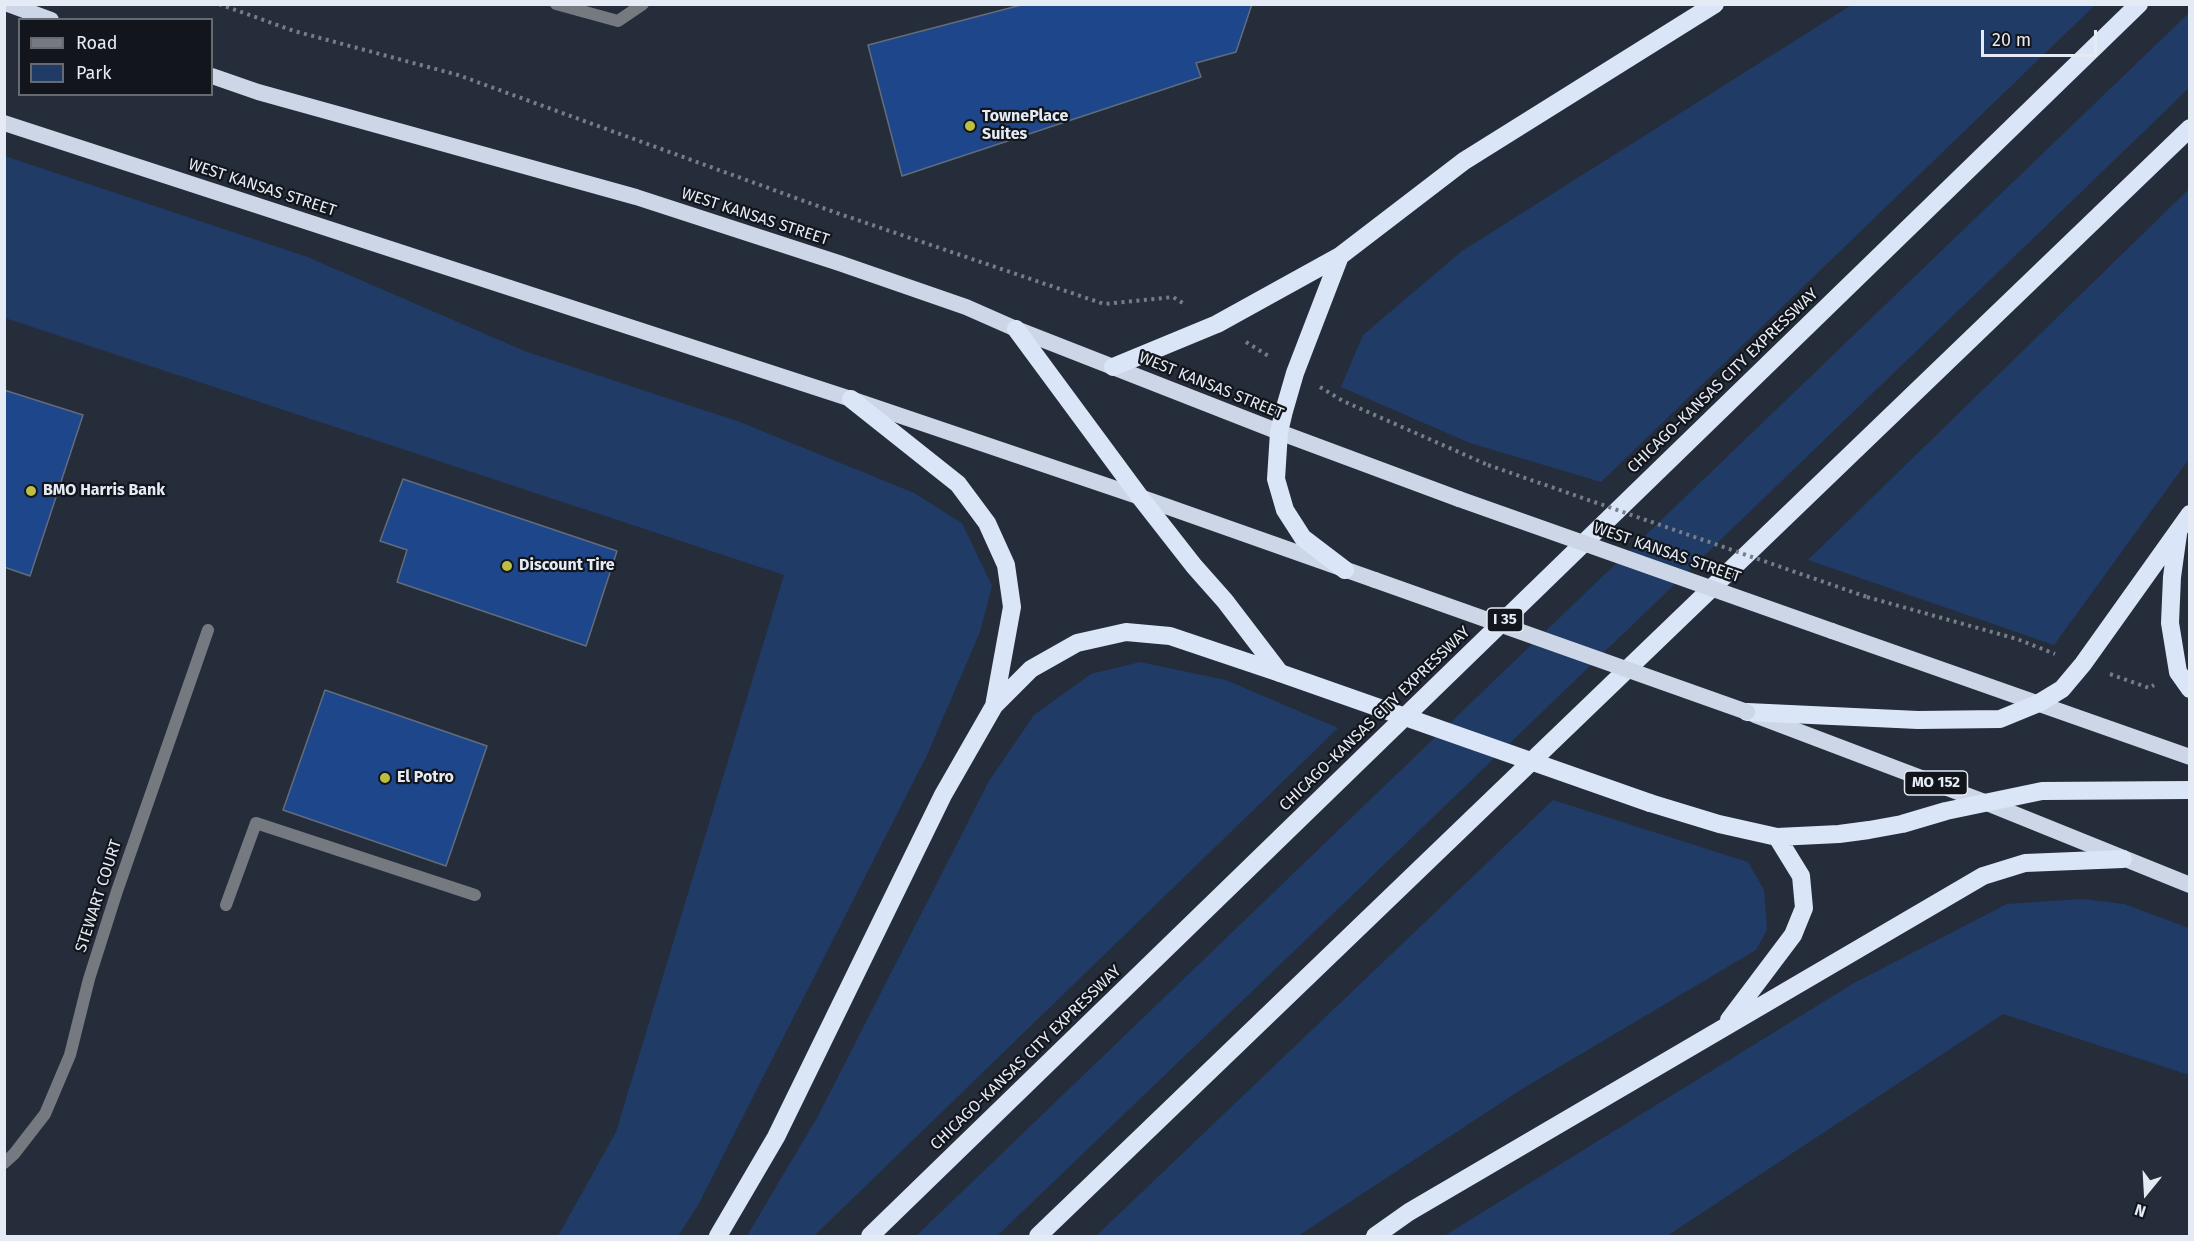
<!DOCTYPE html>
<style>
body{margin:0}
#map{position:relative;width:2194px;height:1241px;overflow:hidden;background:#252d3b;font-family:"Fira Sans",sans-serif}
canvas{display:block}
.frame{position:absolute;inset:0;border:6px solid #e5ebf4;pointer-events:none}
.legend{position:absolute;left:18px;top:18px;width:195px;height:78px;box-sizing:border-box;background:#12161c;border:2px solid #666b72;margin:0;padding:8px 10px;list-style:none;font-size:18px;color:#e5ebf4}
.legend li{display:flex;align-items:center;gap:12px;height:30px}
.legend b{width:30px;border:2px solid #666b72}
.north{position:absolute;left:2116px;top:1163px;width:60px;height:60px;-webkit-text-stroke:4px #12161c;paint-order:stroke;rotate:198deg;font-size:16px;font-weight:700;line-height:24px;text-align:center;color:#e5ebf4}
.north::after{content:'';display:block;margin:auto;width:21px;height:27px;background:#e5ebf4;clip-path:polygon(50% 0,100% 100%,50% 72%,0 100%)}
.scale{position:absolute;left:1981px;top:30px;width:116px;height:27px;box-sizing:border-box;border:3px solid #e5ebf4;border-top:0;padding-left:8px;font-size:18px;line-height:21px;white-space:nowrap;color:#e5ebf4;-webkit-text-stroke:4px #12161c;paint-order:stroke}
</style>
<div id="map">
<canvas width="2194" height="1241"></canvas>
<div class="frame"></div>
<ul class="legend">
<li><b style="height:8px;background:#757a81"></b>Road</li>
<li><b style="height:16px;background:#203b66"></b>Park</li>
</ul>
<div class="north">N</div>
<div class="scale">20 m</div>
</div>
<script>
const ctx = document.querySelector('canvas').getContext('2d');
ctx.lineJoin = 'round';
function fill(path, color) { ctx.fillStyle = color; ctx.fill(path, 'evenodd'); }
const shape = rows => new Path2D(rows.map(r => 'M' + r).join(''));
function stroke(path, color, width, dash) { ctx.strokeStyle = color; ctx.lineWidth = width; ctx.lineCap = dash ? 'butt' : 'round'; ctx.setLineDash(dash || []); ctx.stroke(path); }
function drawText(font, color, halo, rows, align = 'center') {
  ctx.font = font + ' "Fira Sans",sans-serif'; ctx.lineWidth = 4.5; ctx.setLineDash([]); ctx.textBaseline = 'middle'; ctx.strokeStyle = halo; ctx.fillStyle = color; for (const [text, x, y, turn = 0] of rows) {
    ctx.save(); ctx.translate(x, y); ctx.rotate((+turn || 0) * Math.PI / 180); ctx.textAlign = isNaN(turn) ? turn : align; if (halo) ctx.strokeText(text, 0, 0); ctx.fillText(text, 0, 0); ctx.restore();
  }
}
fill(shape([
 [1853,4,2095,5,1601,482,1470,443,1341,387,1363,335,1462,251],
 [2189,13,2189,88,1340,907,997,1236,916,1236],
 [5,156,305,256,527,352,740,422,914,493,962,523,992,586,980,632,927,755,697,1207,678,1236,558,1236,616,1132,784,575,5,318],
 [2189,189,2189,459,2054,645,1808,560],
 [1140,662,1226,680,1338,728,814,1236,747,1236,818,1116,989,781,1034,715,1091,674],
 [1553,800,1748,862,1764,890,1767,930,1756,950,1522,1089,1298,1236,1096,1236],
 [2082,899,2124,904,2189,928,2189,1075,2003,1014,1667,1236,1444,1236,1854,983,2007,904]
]), '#203b66');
const building = shape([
 [1025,4,1252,4,1236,52,1196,63,1201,77,902,176,868,45,1025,4],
 [4,390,83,415,30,576,4,567,4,390],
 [403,479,617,551,586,646,397,582,407,550,380,541,403,479],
 [325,690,487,746,446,866,283,810,325,690]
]);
fill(building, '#1e478b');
stroke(building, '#626c7b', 1.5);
stroke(shape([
 [219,4,294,31,458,75,837,213,1104,304,1173,297,1186,305],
 [1246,342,1270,357],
 [1320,387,1343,401,1488,465],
 [1867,597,2017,639,2055,654],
 [2110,674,2149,688,2154,685]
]), '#767d89', 4, [3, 4.5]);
stroke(shape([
 [556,4,618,21,643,4],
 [226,905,256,823,475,895]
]), '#757a81', 12);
stroke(shape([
 [4,1163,14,1154,45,1114,70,1055,89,979,117,891,208,630]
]), '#757a81', 12);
stroke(shape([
 [8,4,51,20],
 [212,76,258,92,636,197,839,263,966,307,1016,329,1279,432,1459,499],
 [4,123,851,399,1140,497,1375,580],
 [1832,631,2190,757],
 [1755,715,1987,803,2190,885]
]), '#ccd6e6', 16);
stroke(shape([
 [1340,256,1295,373,1284,411,1279,432,1276,479,1285,510,1303,538,1345,570],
 [1016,329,1140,497,1194,566,1225,601,1280,673],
 [1113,367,1217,324,1340,256,1464,161,1715,4],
 [851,399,958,484,987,523,1006,565,1012,607,994,706],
 [2178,534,2172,577,2170,623,2178,672,2190,689],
 [1747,712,1918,720,2000,719,2039,703,2062,689,2083,664,2190,514],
 [1650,803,1719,824,1777,837,1839,834,1869,830,1902,824,1946,811,2042,791,2190,790],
 [1729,1020,1793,935,1804,908,1801,876,1777,837],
 [718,1236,776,1137,943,795,994,706,1031,669,1077,643,1126,632,1170,636,1280,673],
 [870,1236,2139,4],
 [1038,1236,2190,128],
 [1375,1236,1409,1212,1983,876,2025,863,2123,859]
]), '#dae5f7', 18);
stroke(shape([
 [1488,465,1867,597]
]), '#767d89', 4, [3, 4.5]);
stroke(shape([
 [1459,499,1832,631],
 [1375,580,1747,712]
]), '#ccd6e6', 16);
stroke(shape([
 [1280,673,1650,803]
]), '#dae5f7', 18);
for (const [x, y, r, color] of [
 [970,126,6,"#bdbf43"],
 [31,491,6,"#bdbf43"],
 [507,566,6,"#bdbf43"],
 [385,778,6,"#bdbf43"]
]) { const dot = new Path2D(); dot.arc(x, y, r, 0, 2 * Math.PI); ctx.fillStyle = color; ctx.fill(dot); stroke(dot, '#12161c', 2); }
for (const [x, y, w] of [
 [1505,620,36],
 [1936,783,63]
]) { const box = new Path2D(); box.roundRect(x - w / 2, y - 12, w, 24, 4.5); ctx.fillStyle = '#12161c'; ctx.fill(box); stroke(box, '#e5ebf4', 1.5); }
drawText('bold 15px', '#e5ebf4', null, [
 ["I 35",1505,620],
 ["MO 152",1936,783]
]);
drawText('bold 16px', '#e5ebf4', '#12161c', [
 ["TownePlace",982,117],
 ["Suites",982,135],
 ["BMO Harris Bank",43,491],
 ["Discount Tire",519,566],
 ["El Potro",397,778]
], 'left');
drawText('16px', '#e5ebf4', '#12161c', [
 ["WEST KANSAS STREET",262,188,18],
 ["WEST KANSAS STREET",755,217,18],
 ["CHICAGO-KANSAS CITY EXPRESSWAY",1723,381,-44],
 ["WEST KANSAS STREET",1211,386,22],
 ["WEST KANSAS STREET",1667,553,19],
 ["CHICAGO-KANSAS CITY EXPRESSWAY",1375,719,-44],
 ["STEWART COURT",99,896,-72],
 ["CHICAGO-KANSAS CITY EXPRESSWAY",1026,1058,-44]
]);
</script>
